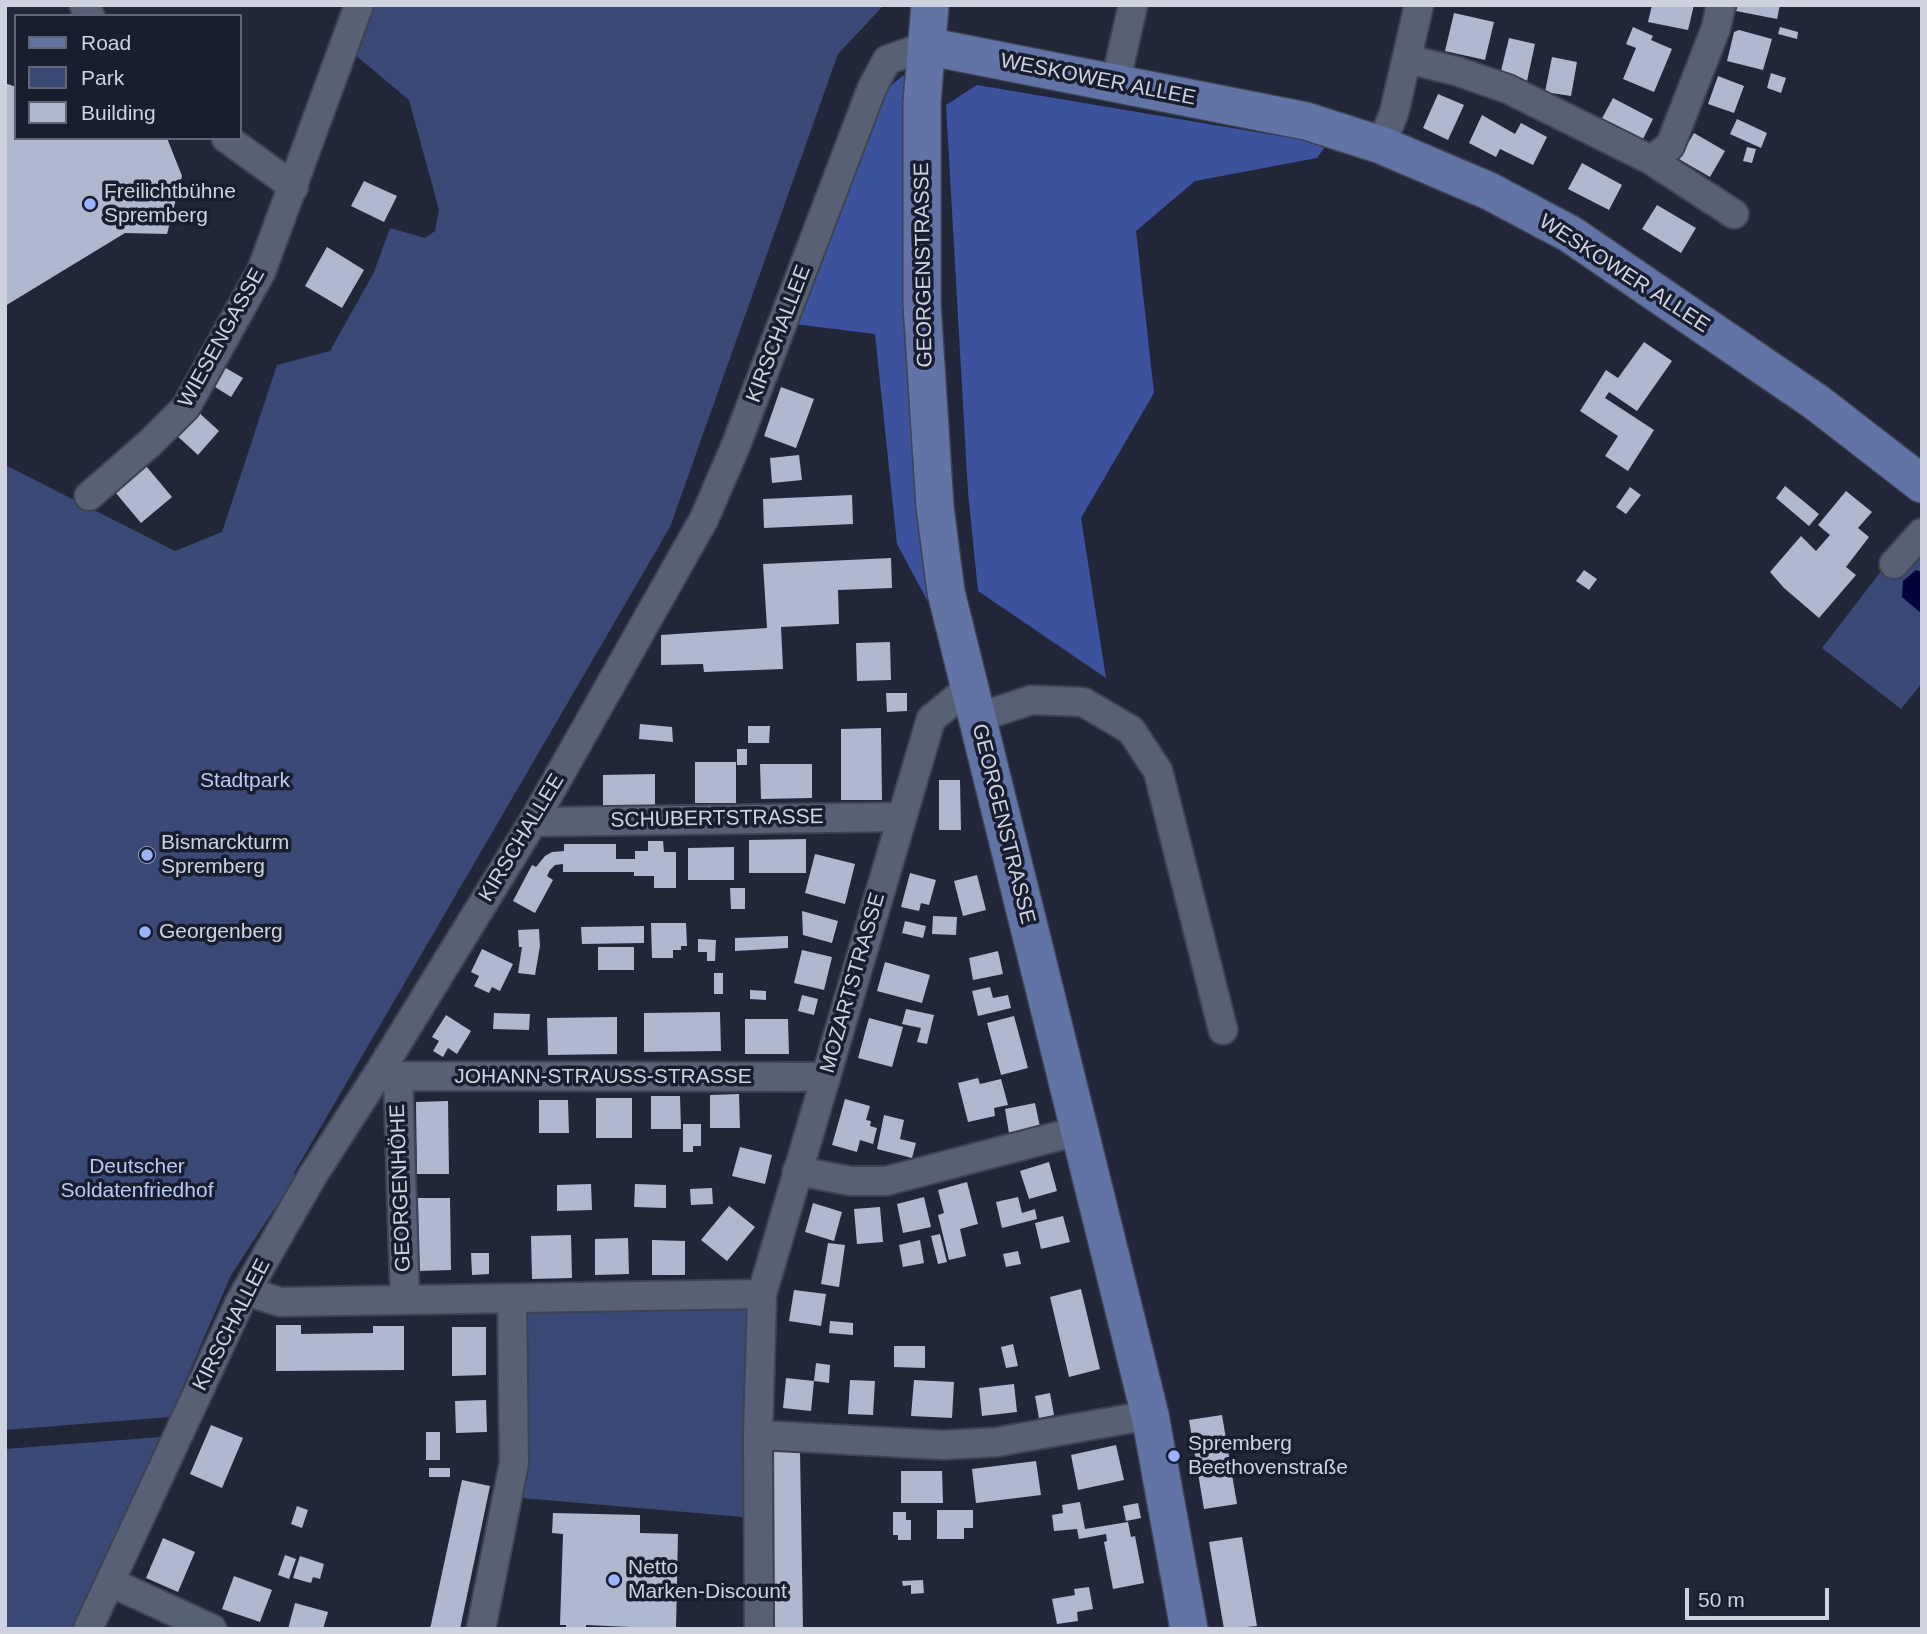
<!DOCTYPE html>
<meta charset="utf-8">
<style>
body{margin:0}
#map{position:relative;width:1927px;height:1634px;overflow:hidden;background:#212739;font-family:Helvetica,sans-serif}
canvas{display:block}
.frame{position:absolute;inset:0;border:7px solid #ced3df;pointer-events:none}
.legend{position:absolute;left:14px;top:14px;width:228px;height:126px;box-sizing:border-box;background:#181d2f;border:2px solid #616675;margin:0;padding:9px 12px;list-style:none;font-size:21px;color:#ced3df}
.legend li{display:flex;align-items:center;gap:14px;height:35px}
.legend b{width:35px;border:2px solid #616675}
.scale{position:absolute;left:1685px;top:1588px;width:144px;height:32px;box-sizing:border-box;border:4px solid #ced3df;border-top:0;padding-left:9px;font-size:21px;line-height:24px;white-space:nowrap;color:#ced3df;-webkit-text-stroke:5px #181d2f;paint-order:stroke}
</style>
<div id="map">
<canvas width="1927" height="1634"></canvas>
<div class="frame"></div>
<ul class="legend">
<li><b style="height:9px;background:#6273a5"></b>Road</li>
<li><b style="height:19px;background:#3b4976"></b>Park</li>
<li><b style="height:19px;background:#afb8cf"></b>Building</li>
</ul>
<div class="scale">50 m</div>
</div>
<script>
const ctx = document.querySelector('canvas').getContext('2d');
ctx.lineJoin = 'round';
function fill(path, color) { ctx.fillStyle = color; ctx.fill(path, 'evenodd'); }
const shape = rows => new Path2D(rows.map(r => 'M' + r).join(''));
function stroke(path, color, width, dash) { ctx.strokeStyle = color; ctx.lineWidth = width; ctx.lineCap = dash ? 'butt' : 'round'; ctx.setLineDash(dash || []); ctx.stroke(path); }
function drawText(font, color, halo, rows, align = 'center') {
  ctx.font = font + ' Helvetica,sans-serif'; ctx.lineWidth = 7; ctx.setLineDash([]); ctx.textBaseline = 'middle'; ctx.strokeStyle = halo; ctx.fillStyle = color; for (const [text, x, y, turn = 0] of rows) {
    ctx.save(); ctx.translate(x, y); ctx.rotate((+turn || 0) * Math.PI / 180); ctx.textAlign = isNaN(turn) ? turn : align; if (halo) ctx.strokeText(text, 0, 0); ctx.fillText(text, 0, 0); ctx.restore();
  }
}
fill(shape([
 [363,5,884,5,838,54,670,527,294,1173,296,1176,231,1275,170,1417,5,1430,5,465,175,551,222,532,277,365,330,351,374,272,390,228,425,238,435,231,439,210,409,100,347,48],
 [1922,518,1922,683,1901,709,1822,648],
 [750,1303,743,1517,522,1498,528,1464,524,1305],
 [161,1437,76,1629,5,1629,5,1449]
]), '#3b4976');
fill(shape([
 [905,74,908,99,941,626,897,544,875,334,794,324,883,92],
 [977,85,1327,144,1317,158,1195,181,1136,231,1154,393,1081,518,1106,678,978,591,968,492,946,105]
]), '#3c529d');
fill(shape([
 [1916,570,1922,572,1922,614,1902,597,1903,581]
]), '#04043a');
fill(shape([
 [1652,5,1694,5,1688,30,1648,22],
 [1738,5,1780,5,1777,19,1736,11],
 [1454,13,1494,22,1485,60,1445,51],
 [1633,27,1653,36,1651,40,1672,49,1654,92,1623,79,1636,48,1626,44],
 [1780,27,1798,32,1797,39,1778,34],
 [1739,30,1772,39,1763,70,1727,61,1734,32],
 [1509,38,1535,44,1527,81,1500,75],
 [1552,57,1577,62,1571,96,1545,92],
 [1771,73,1786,78,1781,93,1767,88],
 [1718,76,1744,86,1734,113,1708,104],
 [5,83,16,87,16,138,167,138,182,176,167,234,125,233,5,306],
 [1438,94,1464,105,1448,140,1423,128],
 [1613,98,1653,119,1640,145,1599,124],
 [1482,115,1515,134,1521,123,1547,137,1533,165,1500,149,1496,157,1469,143],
 [1737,119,1767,133,1761,148,1730,134],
 [1694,133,1725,151,1710,177,1679,159],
 [1747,147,1756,149,1752,163,1743,161],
 [1582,163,1622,185,1609,210,1568,189],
 [364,181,397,196,384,222,351,206],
 [1657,205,1696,228,1681,253,1642,229],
 [327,247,364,270,342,308,305,286],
 [1644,342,1672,361,1637,411,1609,392,1605,398,1654,430,1628,471,1605,456,1618,436,1580,411,1606,370,1618,378],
 [224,367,243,378,231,397,212,385],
 [781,387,814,399,796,448,764,436],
 [195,409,219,431,198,455,174,433],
 [799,455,802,480,772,483,770,458],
 [146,466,172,497,141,523,115,492],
 [1785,486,1819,514,1809,526,1776,498],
 [1630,487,1641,495,1626,514,1616,507],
 [1846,491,1872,512,1858,528,1869,537,1846,567,1856,575,1819,618,1784,588,1770,572,1801,536,1816,551,1830,535,1818,525],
 [852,495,853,524,764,528,763,499],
 [891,558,892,588,838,590,839,624,781,627,783,669,704,672,703,664,661,665,661,635,767,628,763,564],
 [1584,570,1597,579,1589,590,1576,581],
 [890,642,891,680,857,681,856,643],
 [886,693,907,693,907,711,887,712],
 [640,724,672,727,673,742,639,739],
 [748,726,770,726,769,743,748,743],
 [881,728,882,800,841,800,841,729],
 [737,749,747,749,747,765,737,765],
 [695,762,736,762,736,803,695,803],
 [760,764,812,764,812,798,761,799],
 [655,774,655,806,603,807,603,775],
 [939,780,960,780,961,830,939,830],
 [806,839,806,873,749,873,749,840],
 [648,841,663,841,664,852,676,852,676,888,654,888,654,876,634,876,634,872,563,872,563,864,555,865,550,870,547,876,553,880,535,913,513,901,532,865,536,867,545,856,552,852,564,851,564,844,616,844,616,859,635,859,635,851,648,851],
 '138 855a9 9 0 1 1 18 0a9 9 0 1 1-18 0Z',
 [734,847,734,880,688,880,688,848],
 [815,854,855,864,845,904,805,893],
 [910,873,936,880,929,905,921,903,919,911,901,907],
 [977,875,986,910,963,916,954,881],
 [730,888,745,888,745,909,731,909],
 [802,911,838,921,832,943,803,935],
 [933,916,957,917,956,935,932,934],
 [905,921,926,926,923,938,902,933],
 [651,923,686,923,687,946,681,946,681,950,673,950,673,958,652,958],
 [644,926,644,943,582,944,581,927],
 [539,929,540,946,535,975,518,973,522,947,519,947,518,930],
 [788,936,788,948,735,951,735,938],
 [698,939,716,940,715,961,707,961,707,952,698,952],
 [598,947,634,947,634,970,598,970],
 [482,949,513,964,500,991,492,987,489,993,474,986,479,976,471,972],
 [802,950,832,957,824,990,794,983],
 [998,951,1003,974,973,980,969,958],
 [885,962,930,975,922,1003,877,991],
 [714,973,723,973,723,994,714,994],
 [990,987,993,998,1008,995,1011,1008,978,1016,972,991],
 [750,990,766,991,766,1000,750,999],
 [802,995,818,999,814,1015,798,1011],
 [906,1009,934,1015,927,1044,917,1042,921,1028,902,1024],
 [720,1012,721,1051,644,1052,644,1013],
 [494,1013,530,1014,529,1030,493,1029],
 [446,1015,471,1031,457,1054,448,1048,443,1057,433,1051,439,1041,432,1037],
 [1014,1016,1028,1068,1001,1075,987,1023],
 [617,1017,617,1054,548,1055,547,1018],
 [869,1018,903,1027,892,1067,858,1058],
 [745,1019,788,1019,789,1054,745,1054],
 [978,1078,980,1084,1001,1079,1008,1105,994,1108,995,1116,968,1122,958,1083],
 [739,1094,740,1128,710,1128,710,1095],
 [651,1096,680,1096,681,1129,651,1129],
 [596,1098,632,1098,632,1138,596,1138],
 [845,1099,870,1106,866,1120,871,1121,870,1126,877,1128,873,1144,860,1140,857,1152,832,1145],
 [539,1100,568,1100,569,1133,539,1133],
 [448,1101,449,1174,417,1174,416,1102],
 [1035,1103,1040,1127,1009,1133,1005,1109],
 [884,1115,904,1120,900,1139,916,1143,912,1158,877,1149],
 [683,1124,701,1124,701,1146,693,1146,693,1152,683,1152],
 [740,1147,772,1155,765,1184,732,1176],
 [1049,1162,1057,1191,1029,1199,1020,1171],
 [967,1182,978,1224,960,1229,966,1256,949,1260,938,1215,944,1213,938,1190],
 [591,1184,592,1210,557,1211,557,1185],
 [635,1184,666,1185,666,1208,634,1207],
 [712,1188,713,1204,691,1205,690,1189],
 [924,1197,931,1227,903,1233,897,1204],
 [1018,1197,1022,1213,1035,1209,1037,1219,1002,1228,996,1202],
 [418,1198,450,1198,451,1270,419,1271],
 [813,1203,842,1212,834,1241,805,1232],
 [729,1206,755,1227,727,1261,701,1240],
 [880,1207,883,1242,857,1244,854,1209],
 [1063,1216,1070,1242,1041,1249,1035,1223],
 [940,1234,947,1262,938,1264,931,1236],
 [571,1235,572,1278,532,1279,531,1236],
 [628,1238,629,1274,595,1275,595,1239],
 [652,1240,685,1241,685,1275,652,1275],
 [920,1240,924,1263,903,1267,899,1245],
 [828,1243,845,1245,839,1287,821,1284],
 [1018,1251,1021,1264,1006,1267,1003,1254],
 [471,1253,489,1253,489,1274,472,1275],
 [1081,1289,1100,1369,1069,1377,1050,1297],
 [794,1290,826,1294,821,1326,789,1321],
 [830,1321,853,1323,853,1335,829,1333],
 [276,1325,301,1325,301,1334,373,1333,373,1326,404,1326,404,1370,276,1371],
 [452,1327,486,1327,486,1375,452,1376],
 [1013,1344,1018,1366,1006,1368,1001,1347],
 [894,1346,925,1346,925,1368,894,1367],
 [816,1363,830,1365,829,1383,814,1381,811,1411,783,1408,786,1378,814,1381],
 [850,1380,875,1381,873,1415,848,1414],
 [914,1380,954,1382,952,1418,911,1416],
 [1014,1384,1017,1412,982,1416,979,1388],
 [1050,1393,1054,1415,1039,1418,1035,1396],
 [486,1400,487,1432,456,1433,455,1401],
 [1222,1415,1237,1504,1204,1509,1189,1420],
 [211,1425,243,1438,222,1488,190,1474],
 [426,1432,440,1432,440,1460,426,1460],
 [1116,1445,1124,1480,1078,1490,1071,1455],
 [800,1450,803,1629,775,1629,772,1451],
 [1036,1461,1041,1495,976,1503,972,1469],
 [429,1468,450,1468,450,1477,429,1477],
 [901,1471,942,1471,943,1503,901,1503],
 [462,1480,490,1486,484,1515,460,1629,430,1629],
 [1080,1502,1085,1529,1128,1522,1131,1537,1135,1536,1144,1583,1113,1589,1104,1542,1107,1541,1106,1534,1079,1539,1077,1529,1054,1531,1052,1515,1063,1513,1062,1505],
 [1138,1503,1141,1518,1126,1521,1123,1506],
 [297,1506,308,1510,302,1528,291,1524],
 [937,1510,973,1510,973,1528,964,1528,964,1539,937,1539],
 [893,1512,906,1512,906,1520,911,1520,911,1540,898,1540,898,1535,893,1535],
 [553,1513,640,1515,640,1533,678,1534,676,1629,586,1625,586,1629,566,1629,566,1625,560,1625,563,1534,552,1533],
 [1242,1537,1257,1626,1224,1629,1209,1542],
 [163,1538,195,1552,178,1592,146,1578],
 [285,1555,296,1559,289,1579,278,1575],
 [300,1556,324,1564,320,1579,313,1577,311,1583,293,1578],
 [234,1576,272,1590,260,1622,222,1609],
 [923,1580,924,1593,911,1594,911,1585,903,1586,902,1581],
 [1089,1587,1093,1609,1077,1612,1078,1621,1057,1624,1052,1599,1075,1595,1074,1589],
 [295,1603,328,1612,323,1629,288,1629]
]), '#afb8cf');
const minor = shape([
 [84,5,90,16],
 [1407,59,1456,71,1508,89,1651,160,1670,146,1716,28,1721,5],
 [1115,84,1133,5],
 [226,138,294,187],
 [1381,145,1394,113,1419,5],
 [1651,160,1734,214],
 [89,496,150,443,186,407,261,272,359,5],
 [1894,564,1922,533],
 [977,718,1031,700,1083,702,1131,730,1158,771,1223,1030],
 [533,822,901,817],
 [380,1071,398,1076,826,1077],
 [398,1076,405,1300],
 [797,1171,851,1181,886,1181,1078,1131],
 [246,1291,280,1302,762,1294],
 [758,1435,943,1445,997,1442,1150,1415],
 [110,1582,212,1629],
 [88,1629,240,1302,313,1175,380,1071,533,822,704,519,736,445,872,88,887,60,926,46],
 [481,1629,514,1463,512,1299],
 [759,1629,758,1435,762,1294,931,719,969,688]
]);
const major = shape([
 [930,5,922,102,922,304,935,507,946,592,1150,1415,1189,1629],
 [926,46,1306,121,1381,145,1489,191,1570,234,1816,402,1922,484]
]);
stroke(minor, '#3d4352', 32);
stroke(major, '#3d4352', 40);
stroke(minor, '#586075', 28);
stroke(major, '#6273a5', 37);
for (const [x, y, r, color] of [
 [90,204,7,"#9bb4fd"],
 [147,855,7,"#9bb4fd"],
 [145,932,7,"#9bb4fd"],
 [1174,1456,7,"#9bb4fd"],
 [614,1580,7,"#9bb4fd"]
]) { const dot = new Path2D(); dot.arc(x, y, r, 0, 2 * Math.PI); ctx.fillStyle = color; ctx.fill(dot); stroke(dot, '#181d2f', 2.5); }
drawText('21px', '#ced3df', '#181d2f', [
 ["WESKOWER ALLEE",1098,80,11],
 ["GEORGENSTRASSE",924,265,-91],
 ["WESKOWER ALLEE",1624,274,33],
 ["KIRSCHALLEE",779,334,-69],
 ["WIESENGASSE",222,338,-61],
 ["SCHUBERTSTRASSE",717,819,-1],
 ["GEORGENSTRASSE",1003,824,76],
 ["KIRSCHALLEE",522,838,-59],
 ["MOZARTSTRASSE",853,983,-74],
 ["JOHANN-STRAUSS-STRASSE",603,1077],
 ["GEORGENHÖHE",401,1188,-92],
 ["KIRSCHALLEE",232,1325,-63]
]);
drawText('21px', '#ced3df', '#181d2f', [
 ["Freilichtbühne",104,192],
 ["Spremberg",104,216],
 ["Bismarckturm",161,843],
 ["Spremberg",161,867],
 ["Georgenberg",159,932],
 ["Spremberg",1188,1444],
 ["Beethovenstraße",1188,1468],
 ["Netto",628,1568],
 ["Marken-Discount",628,1592]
], 'left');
drawText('21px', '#bacaf4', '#181d2f', [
 ["Stadtpark",245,781],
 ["Deutscher",137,1167],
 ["Soldatenfriedhof",137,1191]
]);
</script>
